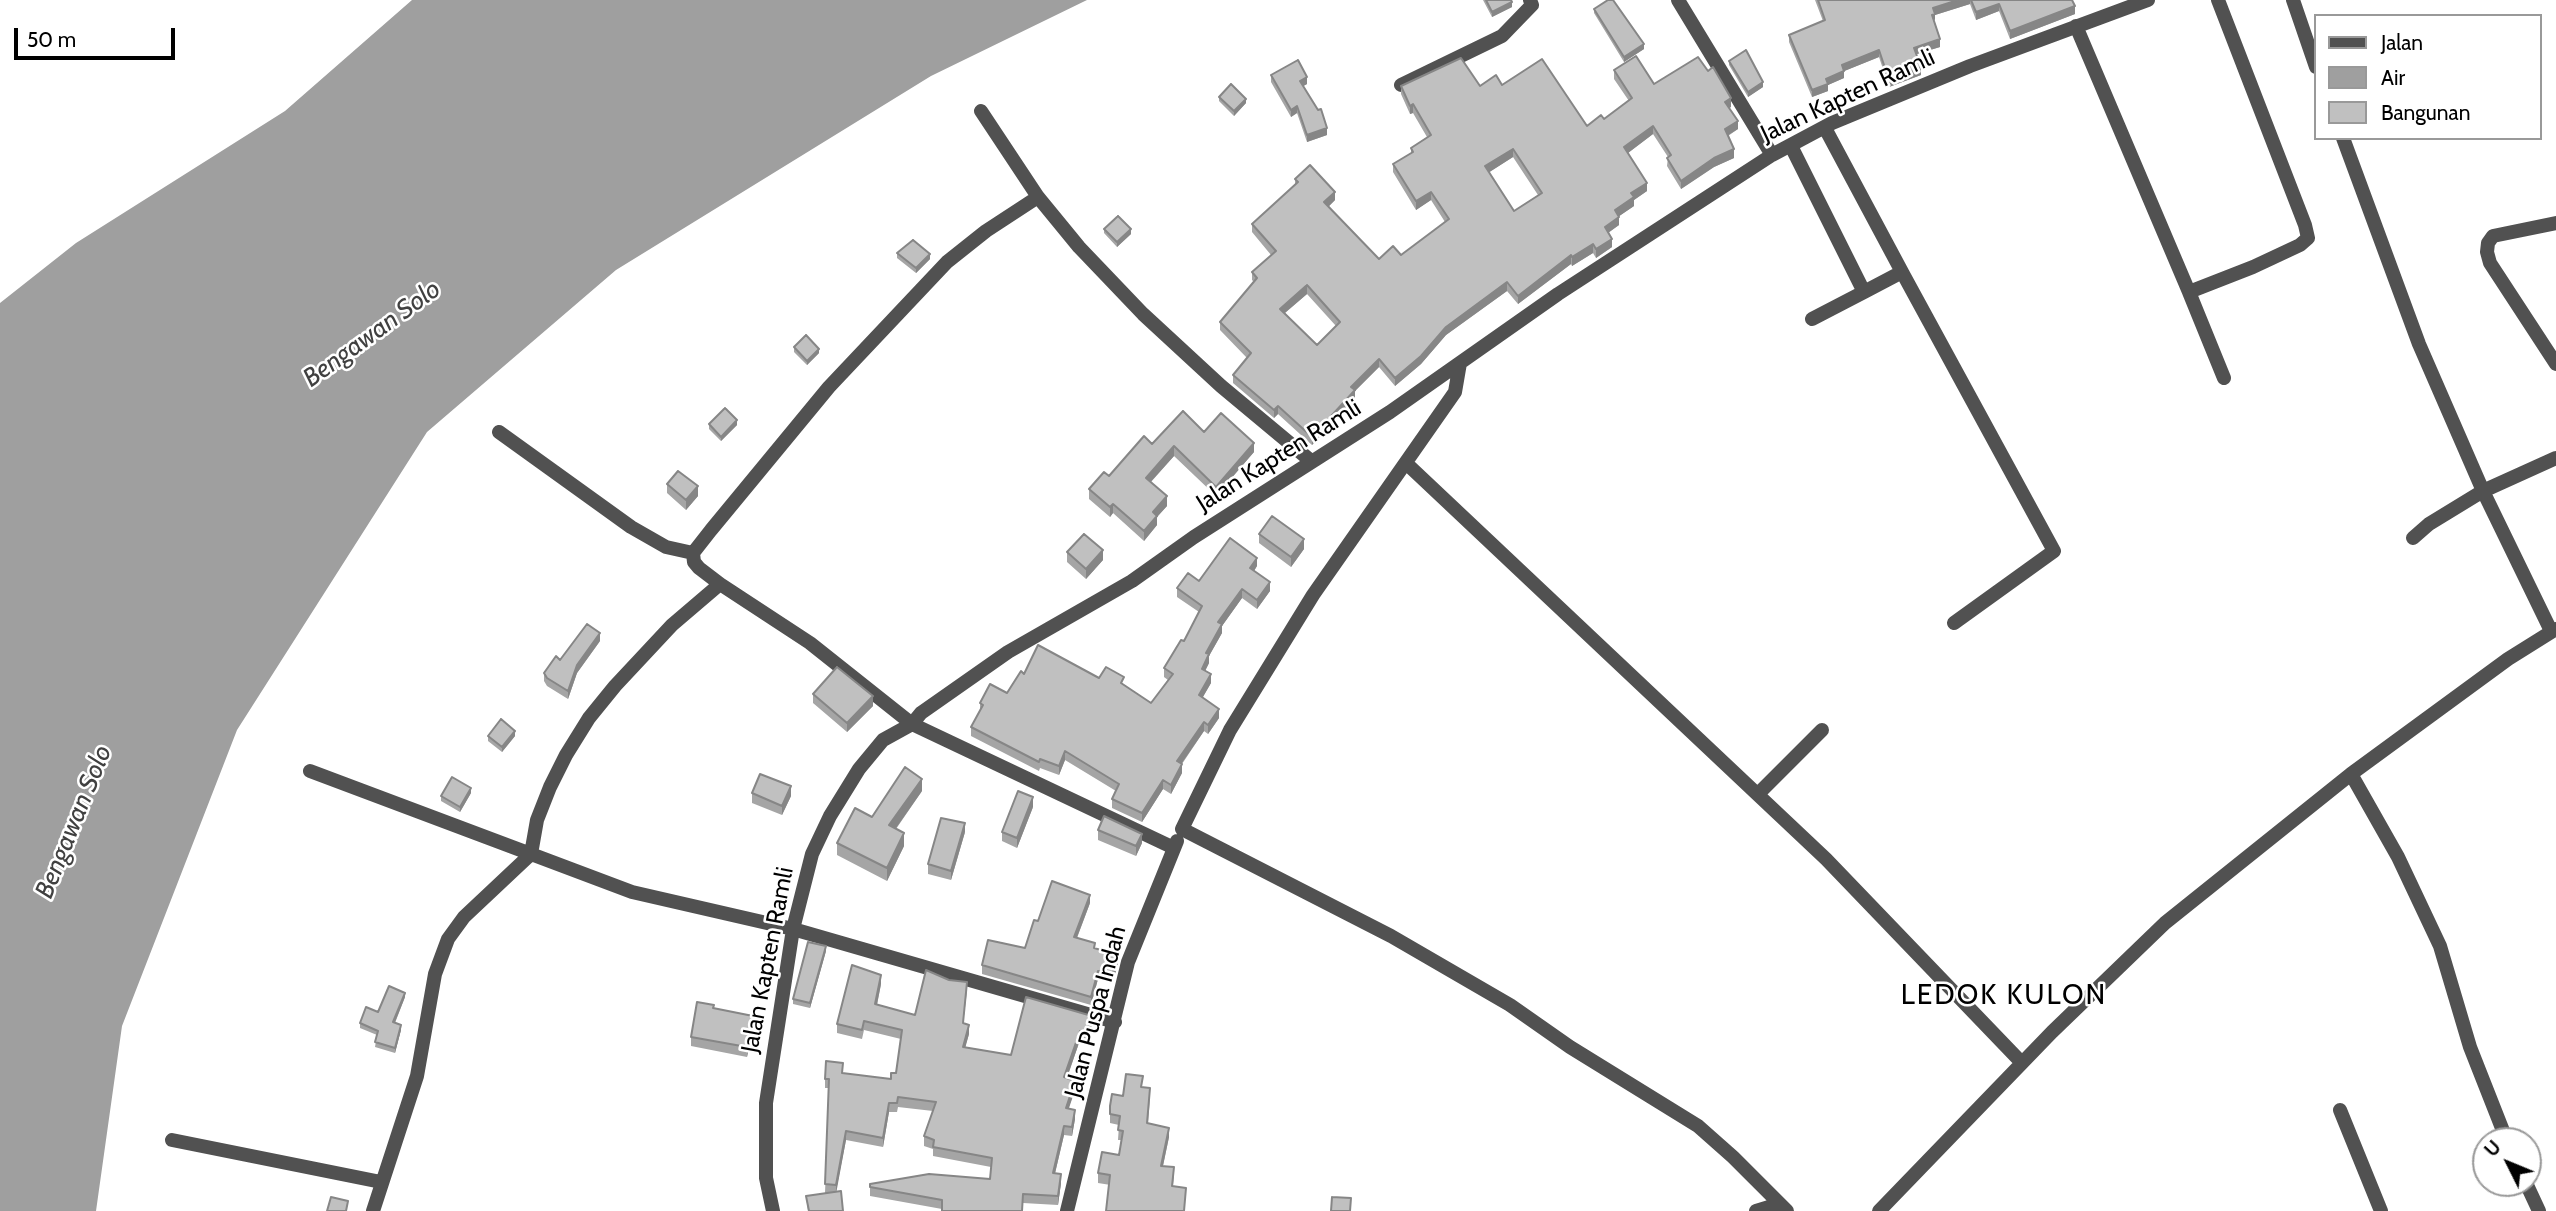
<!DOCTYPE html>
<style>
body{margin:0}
#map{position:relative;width:2556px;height:1211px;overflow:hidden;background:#fff;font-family:Cabin,sans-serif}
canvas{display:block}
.legend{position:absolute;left:2314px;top:14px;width:228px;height:126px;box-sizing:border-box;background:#fff;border:2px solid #999;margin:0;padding:9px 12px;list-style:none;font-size:21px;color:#000}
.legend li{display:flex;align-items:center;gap:14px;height:35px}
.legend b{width:35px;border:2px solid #999}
.north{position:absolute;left:2472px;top:1127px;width:70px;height:70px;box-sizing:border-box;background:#fff;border:2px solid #999;border-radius:50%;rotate:313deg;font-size:19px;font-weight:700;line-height:28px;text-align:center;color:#000}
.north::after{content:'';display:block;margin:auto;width:24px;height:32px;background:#000;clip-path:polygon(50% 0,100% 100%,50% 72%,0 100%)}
.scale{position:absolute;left:14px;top:28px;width:161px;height:32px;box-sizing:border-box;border:4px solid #000;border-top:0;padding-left:9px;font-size:21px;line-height:24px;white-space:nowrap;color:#000;-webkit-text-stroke:5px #fff;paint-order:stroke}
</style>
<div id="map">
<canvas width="2556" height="1211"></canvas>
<ul class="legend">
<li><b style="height:9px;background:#515151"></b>Jalan</li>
<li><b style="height:19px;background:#9f9f9f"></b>Air</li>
<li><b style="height:19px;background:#c0c0c0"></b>Bangunan</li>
</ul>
<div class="north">U</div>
<div class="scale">50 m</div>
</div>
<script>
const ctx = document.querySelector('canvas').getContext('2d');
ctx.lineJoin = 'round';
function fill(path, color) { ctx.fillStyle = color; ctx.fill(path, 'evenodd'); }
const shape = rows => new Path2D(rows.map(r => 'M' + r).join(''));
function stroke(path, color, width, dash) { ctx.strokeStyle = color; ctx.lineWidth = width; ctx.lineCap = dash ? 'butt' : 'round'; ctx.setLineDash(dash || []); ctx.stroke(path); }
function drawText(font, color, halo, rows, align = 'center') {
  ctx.font = font + ' Cabin,sans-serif'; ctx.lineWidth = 5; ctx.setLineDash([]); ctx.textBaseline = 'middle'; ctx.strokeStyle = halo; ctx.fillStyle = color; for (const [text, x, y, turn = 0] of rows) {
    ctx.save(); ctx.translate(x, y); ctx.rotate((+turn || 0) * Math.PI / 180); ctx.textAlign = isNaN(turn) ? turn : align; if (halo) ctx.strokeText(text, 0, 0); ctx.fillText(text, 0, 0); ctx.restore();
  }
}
fill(shape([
 [412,0,1087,0,931,76,616,270,427,432,237,730,122,1026,96,1211,0,1211,0,303,76,243,285,111]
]), '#9f9f9f');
stroke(shape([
 [1678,0,1772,155],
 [2218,0,2305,225,2308,238,2300,245,2253,267,2189,292,2224,378],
 [2293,0,2316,67],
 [2076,26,2189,292],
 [1401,85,1502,36,1532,5,1530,0],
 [981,111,1038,197,1079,247,1143,314,1221,386,1311,461],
 [2343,138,2419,344,2483,491,2551,631],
 [1791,146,1864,292,1902,272,1825,128],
 [2556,223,2493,236,2488,243,2487,252,2490,263,2556,364],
 [1902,272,2054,551,1954,623],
 [1812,319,1864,292],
 [1460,363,1455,392,1313,595,1230,730,1182,829,1391,936,1510,1005,1570,1047,1698,1126,1733,1157,1787,1211],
 [499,432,631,527,666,547,693,553],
 [1407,464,1826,859,2022,1063],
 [2413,538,2429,524,2483,491,2556,458],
 [720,584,699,568,694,562,693,553,711,530,829,387,947,262,986,231,1038,197],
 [310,771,531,854,537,820,550,787,566,755,589,718,615,686,672,625,720,584,810,643,912,724,1174,848],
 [2351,774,2398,857,2440,946,2470,1047,2507,1141],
 [1758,794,1822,730],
 [2340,1110,2381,1211],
 [172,1140,381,1182],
 [2526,1183,2539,1211],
 [373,1211,417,1076,435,974,448,939,464,917,531,854,632,892,793,929,1115,1022],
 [773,1211,766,1178,766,1103,793,929,812,854,830,816,859,769,883,740,912,724,921,713,1008,652,1132,581,1194,537,1390,412,1558,294,1772,155,1832,123,1970,66,2148,0],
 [1067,1211,1128,962,1177,841],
 [1756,1211,1779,1204],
 [1879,1211,2052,1032,2165,923,2351,774,2508,659,2556,629]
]), '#515151', 14);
fill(shape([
 [1483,0,1511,0,1512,7,1492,17],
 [1815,0,2072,0,2075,14,2010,39,1999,11,1976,20,1970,4,1935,15,1934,21,1940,47,1916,54,1921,75,1889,87,1879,57,1844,71,1844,78,1828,85,1828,91,1812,97,1789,42,1789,35,1823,21],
 [1594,9,1644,49,1624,62,1594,13],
 [1729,61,1763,87,1748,97,1729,65],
 [1614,70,1654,84,1731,107,1729,108,1738,129,1728,136,1734,158,1714,167,1681,189,1667,166,1668,157,1653,134,1628,153,1647,191,1634,200,1634,206,1619,216,1619,225,1608,233,1612,247,1596,258,1593,253,1572,266,1571,264,1518,304,1507,291,1446,335,1421,364,1395,386,1379,367,1355,391,1355,399,1312,445,1278,414,1274,418,1233,383,1233,375,1247,358,1220,330,1220,322,1254,282,1252,280,1252,272,1271,255,1252,232,1252,224,1295,185,1295,179,1335,200,1328,207,1379,259,1401,255,1445,222,1431,200,1416,210,1393,172,1393,164,1411,153,1411,148,1427,137,1413,113,1410,114,1401,94,1401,86,1502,85,1587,126,1604,119,1629,101,1614,79],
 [1513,157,1538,195,1514,211,1489,172],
 [1307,294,1336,326,1317,345,1285,313],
 [1271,75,1307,84,1303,86,1327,135,1307,142,1297,113,1291,117,1271,82],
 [1219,97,1246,103,1234,116,1219,101],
 [1104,229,1131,234,1117,247,1104,233],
 [897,253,930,259,916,273,897,258],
 [794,347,819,353,807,365,794,352],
 [709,424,737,425,721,441,709,429],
 [1152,444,1254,452,1216,496,1174,456,1151,482,1167,506,1157,517,1157,525,1144,541,1113,513,1110,517,1089,499,1089,489],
 [667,484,698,496,686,510,667,493],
 [1259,534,1304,549,1291,567,1259,543],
 [1067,552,1103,560,1086,579,1067,562],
 [1257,566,1254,571,1270,591,1257,609,1242,598,1222,626,1222,633,1209,656,1209,663,1205,671,1211,683,1202,698,1219,718,1208,734,1204,731,1182,764,1182,773,1171,794,1163,789,1142,822,1112,808,1112,799,1116,791,1065,760,1059,775,1040,768,1039,771,971,736,971,727,980,710,980,703,1007,693,1024,674,1099,678,1124,685,1151,703,1168,680,1164,677,1164,668,1184,641,1199,612,1177,597,1177,588],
 [600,641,577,673,568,699,547,686,544,681,544,673,560,660],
 [813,694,873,706,847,732,813,703],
 [488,736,515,736,502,752,488,741],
 [922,791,896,829,904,846,887,881,837,855,837,843,872,817],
 [471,793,460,812,441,801,441,796],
 [752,793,791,796,782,815,752,803],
 [1033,807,1017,848,1002,841,1002,832],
 [1098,830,1142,843,1136,856,1098,840],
 [965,832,951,880,928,874,928,864],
 [1090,903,1077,938,1118,964,1112,984,1098,979,1091,1005,982,974,982,965,1025,948],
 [826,951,810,1008,793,1004,793,999],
 [881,984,877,1005,915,1015,967,991,963,1024,969,1034,965,1047,1011,1055,1092,1025,1086,1042,1080,1040,1067,1078,1075,1090,1068,1109,1075,1119,1072,1136,1064,1135,1055,1173,1061,1183,1058,1205,1023,1203,942,1209,870,1196,870,1184,990,1179,991,1167,933,1156,933,1149,924,1146,924,1136,933,1111,898,1107,897,1112,889,1112,883,1147,846,1140,836,1191,843,1211,808,1211,806,1196,825,1193,829,1088,825,1088,825,1079,843,1073,891,1079,896,1073,901,1039,864,1030,862,1039,837,1033,837,1024],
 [405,997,395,1023,401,1030,395,1053,375,1047,377,1035,360,1028,360,1023],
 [714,1008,753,1025,747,1057,691,1046,691,1037],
 [1142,1087,1150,1097,1148,1124,1169,1137,1163,1166,1174,1176,1173,1186,1186,1197,1098,1183,1098,1173,1119,1155,1122,1140,1118,1140,1119,1125,1110,1123,1110,1106,1123,1096]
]), '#a5a5a5');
fill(shape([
 [1958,0,1970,0,1970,4,1935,15,1935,21,1932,15,1933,8],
 [1512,2,1512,7,1492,17,1492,12],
 [1999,4,1999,11,1976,20,1976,12],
 [2075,6,2075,14,2010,39,2010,31],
 [1940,39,1940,47,1914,55,1914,48],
 [1644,44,1644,49,1624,62,1624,57],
 [1879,50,1879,57,1842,72,1842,65],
 [1921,67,1921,75,1889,87,1889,80],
 [1844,71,1844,78,1828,85,1828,91,1812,97,1812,90,1826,79],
 [1307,77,1307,84,1300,88,1300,81],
 [1763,82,1763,87,1748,97,1748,92],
 [1731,98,1731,107,1725,110,1725,102],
 [1246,99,1246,103,1234,116,1234,111],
 [1413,104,1413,113,1410,114,1410,106],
 [1297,106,1297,113,1291,117,1291,110],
 [1738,121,1738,129,1725,137,1725,129],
 [1653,126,1653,134,1624,156,1624,147],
 [1327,128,1327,135,1307,142,1307,135],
 [1513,149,1513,157,1485,175,1485,166],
 [1734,149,1734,158,1714,167,1681,189,1681,181,1714,158],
 [1647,183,1647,191,1634,200,1634,206,1615,219,1615,210,1631,193],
 [1335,192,1335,200,1324,211,1324,202],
 [1431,192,1431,200,1416,210,1416,201],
 [1619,217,1619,225,1605,235,1605,227],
 [1131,229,1131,234,1117,247,1117,242],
 [1612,239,1612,247,1596,258,1596,249],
 [1593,244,1593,253,1572,266,1572,257],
 [930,254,930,259,916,273,916,268],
 [1571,255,1571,264,1518,304,1518,296],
 [1507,282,1507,291,1446,335,1421,364,1395,386,1395,378,1446,327],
 [1307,285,1307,294,1280,317,1280,309],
 [819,349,819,353,807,365,807,361],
 [1379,359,1379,367,1355,391,1355,399,1312,445,1312,437,1351,387],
 [1278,406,1278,414,1274,418,1274,410],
 [737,420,737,425,721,441,721,437],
 [1254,443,1254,452,1216,496,1216,487],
 [1174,446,1174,456,1146,487,1146,478],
 [698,486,698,496,686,510,686,500],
 [1167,496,1167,506,1157,517,1157,525,1144,541,1144,531,1153,512],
 [1113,504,1113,513,1110,517,1110,507],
 [1304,539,1304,549,1291,567,1291,557],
 [1103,550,1103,560,1086,579,1086,569],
 [1257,558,1257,566,1250,577,1250,568],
 [1270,582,1270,591,1257,609,1257,600],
 [1242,589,1242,598,1222,626,1222,633,1209,656,1209,663,1202,677,1202,669,1206,653,1218,622],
 [600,633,600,641,577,673,568,699,568,691,577,665],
 [1211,674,1211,683,1199,704,1199,695],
 [873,696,873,706,847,732,847,723],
 [1219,709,1219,718,1208,734,1208,725],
 [1204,722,1204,731,1177,770,1177,761],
 [515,731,515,736,502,752,502,747],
 [1065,751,1065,760,1059,775,1059,766],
 [1182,764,1182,773,1171,794,1171,785],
 [922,779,922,791,889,838,889,825],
 [1163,780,1163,789,1142,822,1142,813],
 [791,786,791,796,782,815,782,806],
 [471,788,471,793,460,812,460,807],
 [1033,797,1033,807,1017,848,1017,838],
 [965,823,965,832,951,880,951,871],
 [904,833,904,846,887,881,887,868],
 [1142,834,1142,843,1136,856,1136,846],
 [1090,895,1090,903,1074,945,1074,937],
 [826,946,826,951,810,1008,810,1003],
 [1118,955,1118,964,1112,984,1112,975],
 [1098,971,1098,979,1091,1005,1091,997],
 [881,975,881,984,875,1014,875,1004],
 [405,993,405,997,393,1027,393,1022],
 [753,1016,753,1025,747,1057,747,1047],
 [1092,1016,1092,1025,1086,1042,1086,1033],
 [401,1025,401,1030,395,1053,395,1048],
 [969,1025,969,1034,963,1056,963,1047],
 [1080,1031,1080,1040,1064,1086,1064,1077],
 [1075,1081,1075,1090,1066,1117,1066,1108],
 [889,1103,889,1112,883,1147,883,1138],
 [1075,1110,1075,1119,1072,1136,1072,1127],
 [1064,1126,1064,1135,1053,1182,1053,1173],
 [1169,1128,1169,1137,1161,1175,1161,1166],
 [846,1131,846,1140,836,1194,836,1185],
 [1061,1174,1061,1183,1058,1205,1058,1196]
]), '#868686');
const building = shape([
 [1486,0,1511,0,1512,2,1492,12,1486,0],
 [1608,0,1613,0,1644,44,1624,57,1594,9,1608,0],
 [1818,0,1958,0,1933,8,1935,14,1932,15,1940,39,1914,48,1921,67,1889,80,1879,50,1842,65,1844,71,1826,79,1828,84,1812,90,1789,35,1825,20,1818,0],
 [1971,0,2072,0,2075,6,2010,31,1999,4,1976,12,1971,0],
 [1746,50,1763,82,1748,92,1729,61,1746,50],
 [1636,56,1654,84,1698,57,1708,71,1713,67,1731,98,1725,102,1738,121,1725,129,1734,149,1714,158,1681,181,1667,158,1671,155,1653,126,1624,147,1647,183,1631,193,1634,197,1615,210,1619,217,1605,227,1612,239,1596,249,1593,244,1572,257,1571,255,1518,296,1507,282,1446,327,1421,356,1395,378,1379,359,1351,387,1355,390,1312,437,1278,406,1274,410,1233,375,1251,353,1220,322,1257,278,1252,272,1276,251,1252,224,1298,182,1295,179,1310,165,1335,192,1324,202,1379,259,1393,246,1401,255,1449,219,1431,192,1416,201,1393,164,1413,152,1411,148,1431,135,1413,104,1410,106,1401,86,1461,58,1480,86,1496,75,1502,85,1542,59,1587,126,1601,115,1604,119,1632,98,1614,70,1636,56],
 [1513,149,1542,193,1514,211,1485,166,1513,149],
 [1307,285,1340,322,1317,345,1280,309,1307,285],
 [1298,60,1307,77,1300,81,1318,110,1321,109,1327,128,1307,135,1297,106,1291,110,1271,75,1298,60],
 [1231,84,1246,99,1234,111,1219,97,1231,84],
 [1118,216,1131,229,1117,242,1104,229,1118,216],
 [913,240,930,254,916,268,897,253,913,240],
 [806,335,819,349,807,361,794,347,806,335],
 [725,408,737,420,721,437,709,424,725,408],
 [1183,411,1204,432,1221,413,1254,443,1216,487,1174,446,1146,478,1167,496,1153,512,1157,516,1144,531,1113,504,1110,507,1089,489,1104,472,1109,476,1144,436,1152,444,1183,411],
 [678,471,698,486,686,500,667,484,678,471],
 [1272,516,1304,539,1291,557,1259,534,1272,516],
 [1084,534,1103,550,1086,569,1067,552,1084,534],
 [1230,538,1257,558,1250,568,1270,582,1257,600,1242,589,1218,622,1222,624,1206,653,1209,654,1202,669,1211,674,1199,695,1219,709,1208,725,1204,722,1177,761,1182,764,1171,785,1163,780,1142,813,1112,799,1119,784,1065,751,1059,766,1040,759,1039,762,971,727,983,705,980,703,990,684,1007,693,1021,671,1024,674,1038,645,1099,678,1106,667,1124,677,1121,683,1151,703,1173,674,1164,668,1181,640,1184,641,1202,606,1177,588,1188,573,1199,581,1230,538],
 [587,624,600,633,577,665,568,691,547,678,544,673,556,656,560,660,587,624],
 [837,667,873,696,847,723,813,694,837,667],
 [501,719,515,731,502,747,488,736,501,719],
 [905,767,922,779,889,825,904,833,887,868,837,843,855,808,872,817,905,767],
 [760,774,791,786,782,806,752,793,760,774],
 [452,777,471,788,460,807,441,796,452,777],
 [1018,791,1033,797,1017,838,1002,832,1018,791],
 [1104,816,1142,834,1136,846,1098,830,1104,816],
 [941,818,965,823,951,871,928,864,941,818],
 [1052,881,1090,895,1074,937,1095,943,1094,948,1118,955,1112,975,1098,971,1091,997,982,965,988,940,1025,948,1034,920,1038,921,1052,881],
 [808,942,826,946,810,1003,793,999,808,942],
 [852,965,881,975,875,1004,915,1015,926,970,949,980,967,982,963,1023,969,1025,963,1047,1011,1055,1026,997,1092,1016,1086,1033,1080,1031,1064,1077,1075,1081,1066,1108,1075,1110,1072,1127,1064,1126,1053,1173,1061,1174,1058,1196,1023,1194,1022,1211,942,1211,942,1200,870,1187,870,1184,929,1174,990,1179,992,1158,933,1147,934,1140,924,1136,936,1102,898,1097,897,1103,889,1103,883,1138,846,1131,836,1185,825,1184,829,1079,825,1079,826,1061,843,1063,842,1073,891,1079,891,1073,896,1073,902,1030,864,1021,862,1030,837,1024,852,965],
 [389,986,405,993,393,1022,401,1025,395,1048,375,1042,378,1031,360,1023,366,1007,378,1012,389,986],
 [697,1002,714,1005,713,1008,753,1016,747,1047,691,1037,697,1002],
 [1126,1074,1143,1076,1141,1087,1150,1088,1147,1123,1169,1128,1161,1166,1174,1167,1172,1186,1186,1188,1184,1211,1106,1211,1110,1175,1098,1173,1102,1152,1119,1155,1123,1131,1118,1130,1120,1116,1110,1114,1110,1106,1112,1094,1123,1096,1126,1074],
 [841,1191,843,1211,809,1211,806,1196,841,1191],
 [331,1197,348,1201,346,1211,327,1211,331,1197],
 [1332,1197,1351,1198,1350,1211,1331,1211,1332,1197]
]);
fill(building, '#c0c0c0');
stroke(building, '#868686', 2);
drawText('24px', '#000', '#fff', [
 ["Jalan Kapten Ramli",1848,96,-25],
 ["Jalan Kapten Ramli",1279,456,-32],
 ["Jalan Kapten Ramli",768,960,-79],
 ["Jalan Puspa Indah",1096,1012,-75]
]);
drawText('italic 26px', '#404040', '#fff', [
 ["Bengawan Solo",372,334,-36],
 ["Bengawan Solo",74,822,-68]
]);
ctx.letterSpacing = '2px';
drawText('28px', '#000', '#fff', [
 ["LEDOK KULON",2004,996]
]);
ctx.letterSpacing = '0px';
</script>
